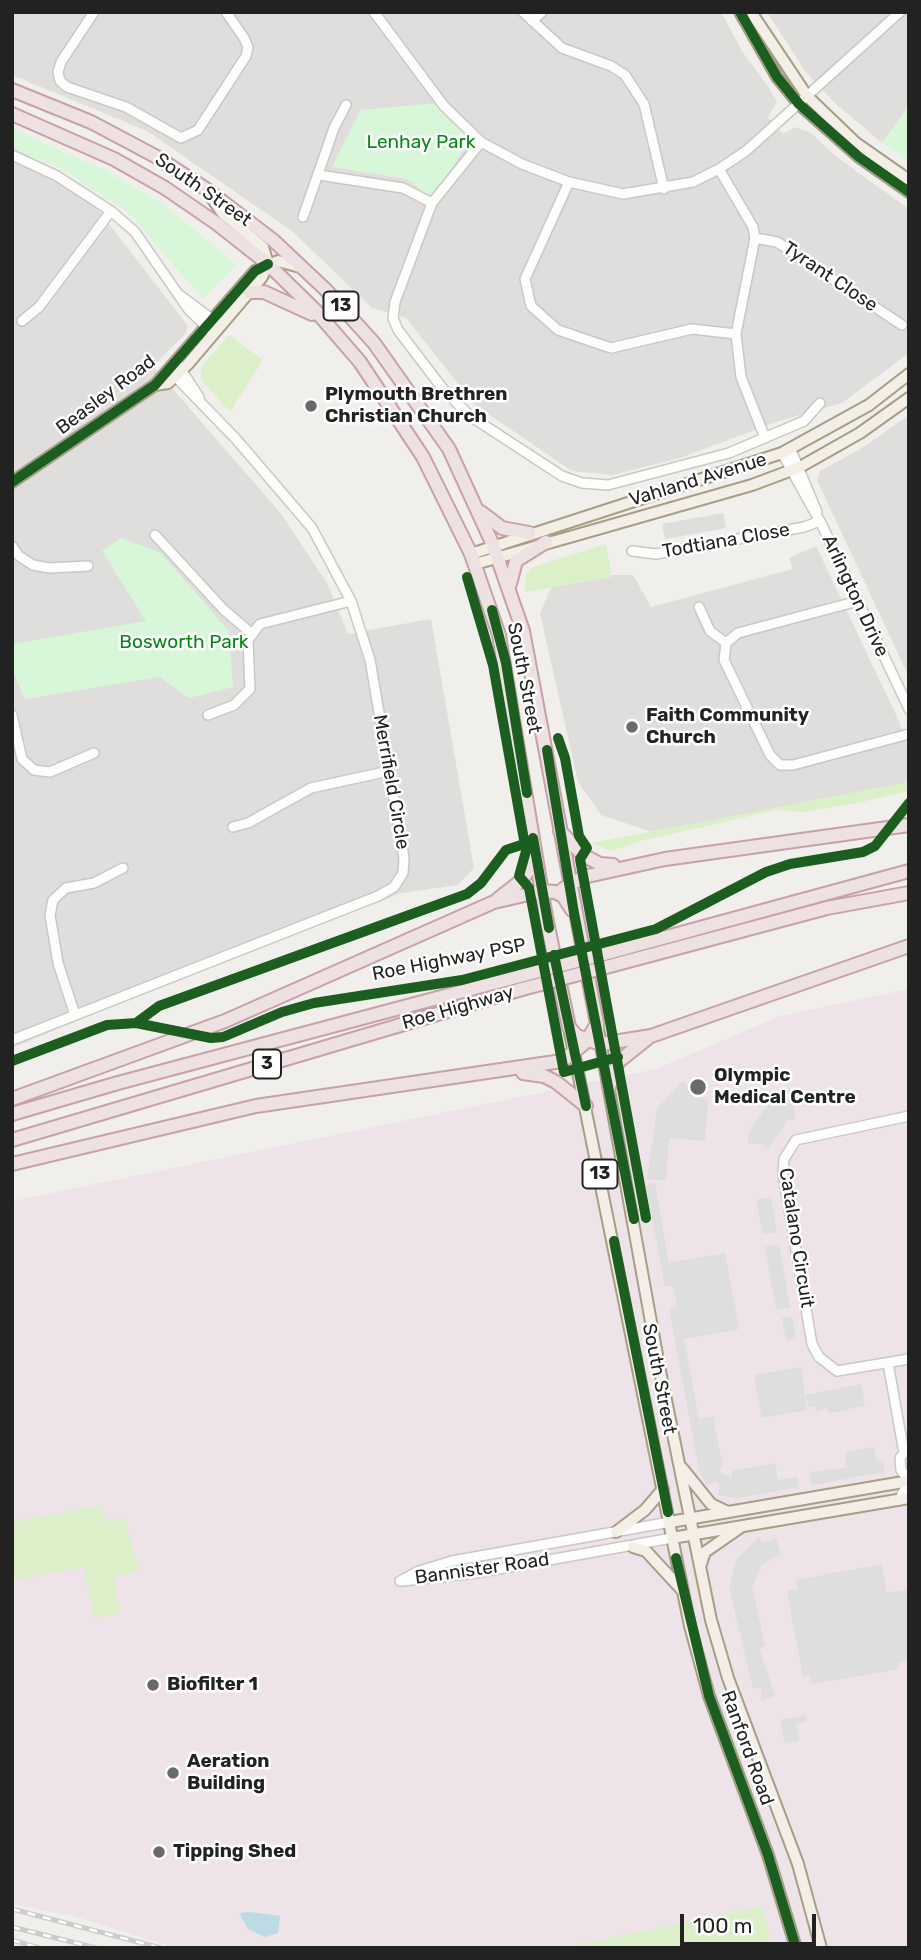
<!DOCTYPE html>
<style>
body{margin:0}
#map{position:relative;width:921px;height:1960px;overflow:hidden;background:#f0efeb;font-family:Rubik,sans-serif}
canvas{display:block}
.frame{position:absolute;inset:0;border:14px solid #222;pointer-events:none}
.scale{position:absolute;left:680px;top:1914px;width:136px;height:32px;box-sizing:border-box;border:4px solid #222;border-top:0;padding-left:9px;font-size:21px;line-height:24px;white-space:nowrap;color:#222;-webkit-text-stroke:5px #fff;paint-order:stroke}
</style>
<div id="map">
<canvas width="921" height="1960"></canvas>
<div class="frame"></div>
<div class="scale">100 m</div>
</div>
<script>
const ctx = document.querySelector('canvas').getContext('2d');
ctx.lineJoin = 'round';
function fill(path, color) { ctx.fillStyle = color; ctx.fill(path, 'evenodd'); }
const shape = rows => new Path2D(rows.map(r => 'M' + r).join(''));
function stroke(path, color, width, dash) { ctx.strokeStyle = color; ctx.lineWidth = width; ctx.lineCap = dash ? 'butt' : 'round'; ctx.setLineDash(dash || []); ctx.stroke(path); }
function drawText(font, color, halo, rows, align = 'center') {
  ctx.font = font + ' Rubik,sans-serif'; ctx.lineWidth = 5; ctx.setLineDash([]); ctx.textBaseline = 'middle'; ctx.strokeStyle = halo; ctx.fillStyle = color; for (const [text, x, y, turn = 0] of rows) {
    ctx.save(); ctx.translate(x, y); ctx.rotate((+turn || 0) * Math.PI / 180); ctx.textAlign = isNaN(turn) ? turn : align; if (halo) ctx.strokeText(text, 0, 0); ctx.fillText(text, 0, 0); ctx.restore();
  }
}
fill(shape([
 [12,12,721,12,742,51,769,88,777,102,768,117,783,134,796,127,811,133,838,158,909,209,909,353,842,403,779,421,680,458,613,475,572,471,475,405,406,318,372,308,292,231,147,131,12,75],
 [767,12,909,12,909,94,906,110,882,143,835,103,805,71],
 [12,152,75,180,188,326,186,333,153,366,282,515,328,585,348,634,431,619,474,868,458,885,402,893,222,961,12,1048],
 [909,415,909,677,817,480,820,471,862,448],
 [816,546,898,719,909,750,909,782,652,832,601,815,578,782,540,613,557,575,633,575,651,607,793,569,789,558]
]), '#dfdedc');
fill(shape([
 [909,989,909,1948,176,1948,73,1916,12,1904,12,1201,656,1069,780,1016]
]), '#eee3e9');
fill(shape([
 [723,513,726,528,665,539,662,524],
 [636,580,739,799,744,809,657,830,601,810,591,797,575,760,580,758,604,805,657,824,699,813,694,797,711,788,642,648,571,681,564,667,554,669,542,620,573,609,570,602,615,581,619,588],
 [682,1081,708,1102,705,1141,669,1138,666,1181,647,1179,657,1109],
 [790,1090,796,1119,787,1121,768,1149,762,1144,748,1143,749,1132,768,1105,766,1095],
 [655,1183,669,1263,725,1253,739,1329,684,1339,699,1419,713,1416,723,1466,718,1471,732,1478,732,1471,775,1463,778,1480,797,1477,799,1487,738,1498,718,1495,719,1484,715,1481,707,1486,699,1470,669,1309,677,1306,673,1286,665,1287,646,1185],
 [771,1197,777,1232,763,1234,756,1200],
 [779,1244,790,1307,776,1310,765,1247],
 [792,1316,796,1338,786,1340,782,1318],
 [802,1367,806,1410,762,1418,754,1375],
 [861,1384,865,1406,829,1413,827,1408,816,1411,815,1406,808,1407,805,1395],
 [874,1447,876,1461,883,1460,885,1472,812,1485,809,1473,847,1467,845,1452],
 [759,1537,763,1543,776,1538,781,1554,762,1564,752,1587,765,1646,759,1648,775,1696,761,1701,761,1689,753,1688,729,1588,737,1558],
 [882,1564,887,1593,909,1589,909,1661,898,1663,899,1669,812,1684,810,1676,803,1677,787,1591,798,1589,796,1580],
 [806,1715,807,1721,796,1724,799,1741,785,1744,780,1720]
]), '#dededc');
fill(shape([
 [229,335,263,360,230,412,201,380,201,367],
 [606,544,612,577,525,592,526,574,533,567],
 [909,782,909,791,857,803,804,812,776,810,641,841,611,851,592,843],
 [101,1505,105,1522,125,1518,139,1572,114,1577,120,1613,94,1618,84,1567,12,1580,12,1522],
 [762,1906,773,1948,561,1948]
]), '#dbf0c8');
fill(shape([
 [909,94,909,161,882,143,906,110],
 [438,103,473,135,432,199,407,179,332,167,361,110],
 [12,129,106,171,162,203,237,265,203,299,128,212,60,168,12,149],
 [121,538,161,553,229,631,233,687,189,698,160,677,25,699,12,670,12,644,146,621,102,551]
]), '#d8f7d9');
fill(shape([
 [250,1912,280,1916,278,1933,265,1937,248,1929,239,1913]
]), '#bcdbe5');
fill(shape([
 [601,941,608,973,523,996,518,964]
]), '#dededd');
const minor = shape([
 [94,12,61,62,58,72,60,81,67,87,126,107,181,138,198,130,246,56,248,47,244,38,226,12],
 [374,12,444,106,481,142,522,164,569,182,623,194,693,182,719,169,746,151,900,12],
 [523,12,562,48,611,66,625,75,644,104,664,189],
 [532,21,542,12],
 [481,142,432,203,395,302,393,318,398,330,443,389,470,416,562,476,582,483,608,485,729,453,804,421,820,403],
 [12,155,57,176,111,211,135,232,189,310,211,331],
 [719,169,753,227,755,238,736,334,741,377,765,438],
 [319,175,403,188,432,203],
 [569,182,525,279,531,306,558,330,611,348,692,329,736,334],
 [303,217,334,128,346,105],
 [755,238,777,242,902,325],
 [181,296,217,323],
 [22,321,39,307,111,211],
 [178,365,199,397],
 [791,450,817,512],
 [782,453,822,525,909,709],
 [155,535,224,610,251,633],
 [12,546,19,556,33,565,49,568,88,566],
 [632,551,656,554,804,527,820,521],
 [858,601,738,633,726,643,724,660,770,755,780,765,793,765,909,734],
 [699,607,710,631,726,643],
 [12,715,22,759,34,770,50,772,94,753],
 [208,715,234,705,250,689,248,640,260,624,351,601],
 [233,827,248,823,311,788,389,771],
 [75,1015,58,963,50,915,53,900,66,888,94,883,123,868],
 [12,1040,378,896,394,887,403,873,404,858,370,660,351,601,312,528,236,439,171,372],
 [909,1116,796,1140,784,1159,783,1174,812,1344,819,1357,837,1371,909,1359],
 [888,1363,904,1453,900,1458,901,1470,909,1481],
 [899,1500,909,1481],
 [400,1581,419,1571,452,1561,670,1522],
 [402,1581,476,1573,672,1538]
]);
const major = shape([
 [740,12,777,77,799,104,859,157,909,192],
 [751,12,807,96,856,143,909,180],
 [155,385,168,383,188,364,262,277,268,264,263,247,223,214,207,191],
 [12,482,155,385,255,271,278,261,300,267],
 [471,554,782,453,869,405,909,374],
 [475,564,752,485,800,467,860,433,909,398],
 [597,1024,659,1366,711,1620,728,1678,798,1864,821,1948],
 [569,1028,690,1626,709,1696,768,1855,796,1948],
 [682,1468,711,1504,726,1511],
 [670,1522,909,1481],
 [616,1532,645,1510,663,1489],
 [672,1538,909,1498],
 [633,1547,646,1551,682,1590],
 [701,1564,705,1552,741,1527]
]);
const highway = shape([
 [12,90,91,122,155,156,206,189,274,241,326,290,374,343,449,449,493,545,523,631,597,1024,586,1042,562,1061,256,1106,12,1164],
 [12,114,114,159,165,188,216,223,268,264,315,310,360,362,423,457,471,554,499,635,546,917,569,1027,577,1036,601,1044,651,1036,909,946],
 [249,292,264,292,312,314],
 [481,512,502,528,529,533],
 [510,584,516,561,546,542],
 [560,831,583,855,600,864,613,865],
 [563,889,583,877,665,859,909,825],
 [498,899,522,880,536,858],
 [604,954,909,871],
 [606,967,827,908,909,893],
 [523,1073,544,1076,556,1082,586,1106],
 [609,1087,618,1062,648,1038],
 [12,1099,225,1021,494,902,542,891,555,892,563,896,572,910],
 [12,1114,118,1083,520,976],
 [12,1140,522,989]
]);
stroke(minor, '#c9c8c7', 12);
stroke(major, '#a79e86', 14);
stroke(highway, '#c8a0aa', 16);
stroke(minor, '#fdfdfc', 9);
stroke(major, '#f3eee6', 10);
stroke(highway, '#ede1e2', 12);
const rail = shape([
 [12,1909,161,1948],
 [12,1927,96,1948],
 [12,1940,39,1948]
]);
stroke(rail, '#ccc', 5);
stroke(rail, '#fff', 2.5, [8]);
const highwayBridge = shape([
 [520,976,604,954],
 [522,989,606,967]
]);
stroke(highwayBridge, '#c8a0aa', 16, []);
stroke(highwayBridge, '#ede1e2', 12);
stroke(shape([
 [740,12,777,77,799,104,859,157,909,192],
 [12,482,155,385,255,271,268,264],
 [467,577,493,665,526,851,519,876,529,888,564,1072,618,1057],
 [492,610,506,663,527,793],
 [558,738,565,758,579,836,587,848,580,859,646,1218],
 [547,750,574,913,634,1219],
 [533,838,549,928],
 [554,955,586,1106],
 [136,1023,159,1006,467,894,481,883,506,850,524,844],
 [12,1061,107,1025,136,1023,211,1038,223,1037,282,1012,314,1003,462,980,656,929,766,872,790,864,863,852,875,846,909,803],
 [614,1241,668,1512],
 [676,1558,709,1696,768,1855,796,1948]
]), '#1b5e20', 10);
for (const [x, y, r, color] of [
 [311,406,7,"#6a6a68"],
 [632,727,7,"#6a6a68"],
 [698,1087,9,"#6a6a68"],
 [153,1685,7,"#6a6a68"],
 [173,1773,7,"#6a6a68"],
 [159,1852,7,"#6a6a68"]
]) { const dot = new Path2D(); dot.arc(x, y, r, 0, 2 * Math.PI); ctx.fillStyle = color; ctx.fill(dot); stroke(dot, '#fff', 2.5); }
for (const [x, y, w] of [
 [341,306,35],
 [267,1064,28],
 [600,1174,35]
]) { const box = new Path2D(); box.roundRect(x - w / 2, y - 14.5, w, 29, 5); ctx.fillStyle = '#fff'; ctx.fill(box); stroke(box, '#222', 2); }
drawText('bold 18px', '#222', null, [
 ["13",341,306],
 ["3",267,1064],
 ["13",600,1174]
]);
drawText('19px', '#048715', '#fff', [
 ["Lenhay Park",421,143],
 ["Bosworth Park",184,643]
]);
drawText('19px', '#222', '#fff', [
 ["South Street",203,190,35],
 ["Tyrant Close",830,277,34],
 ["Beasley Road",106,395,-37],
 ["Vahland Avenue",698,480,-17],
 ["Todtiana Close",726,541,-10],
 ["Arlington Drive",855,596,65],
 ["South Street",524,678,79],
 ["Merrifield Circle",391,782,80],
 ["Roe Highway PSP",449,960,-11],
 ["Roe Highway",458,1008,-16],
 ["Catalano Circuit",796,1238,81],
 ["South Street",659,1379,79],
 ["Bannister Road",482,1569,-8],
 ["Ranford Road",747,1748,70]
]);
drawText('bold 19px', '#222', '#fff', [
 ["Plymouth Brethren",325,395],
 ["Christian Church",325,417],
 ["Faith Community",646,716],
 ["Church",646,738],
 ["Olympic",714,1076],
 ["Medical Centre",714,1098],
 ["Biofilter 1",167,1685],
 ["Aeration",187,1762],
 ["Building",187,1784],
 ["Tipping Shed",173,1852]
], 'left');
</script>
